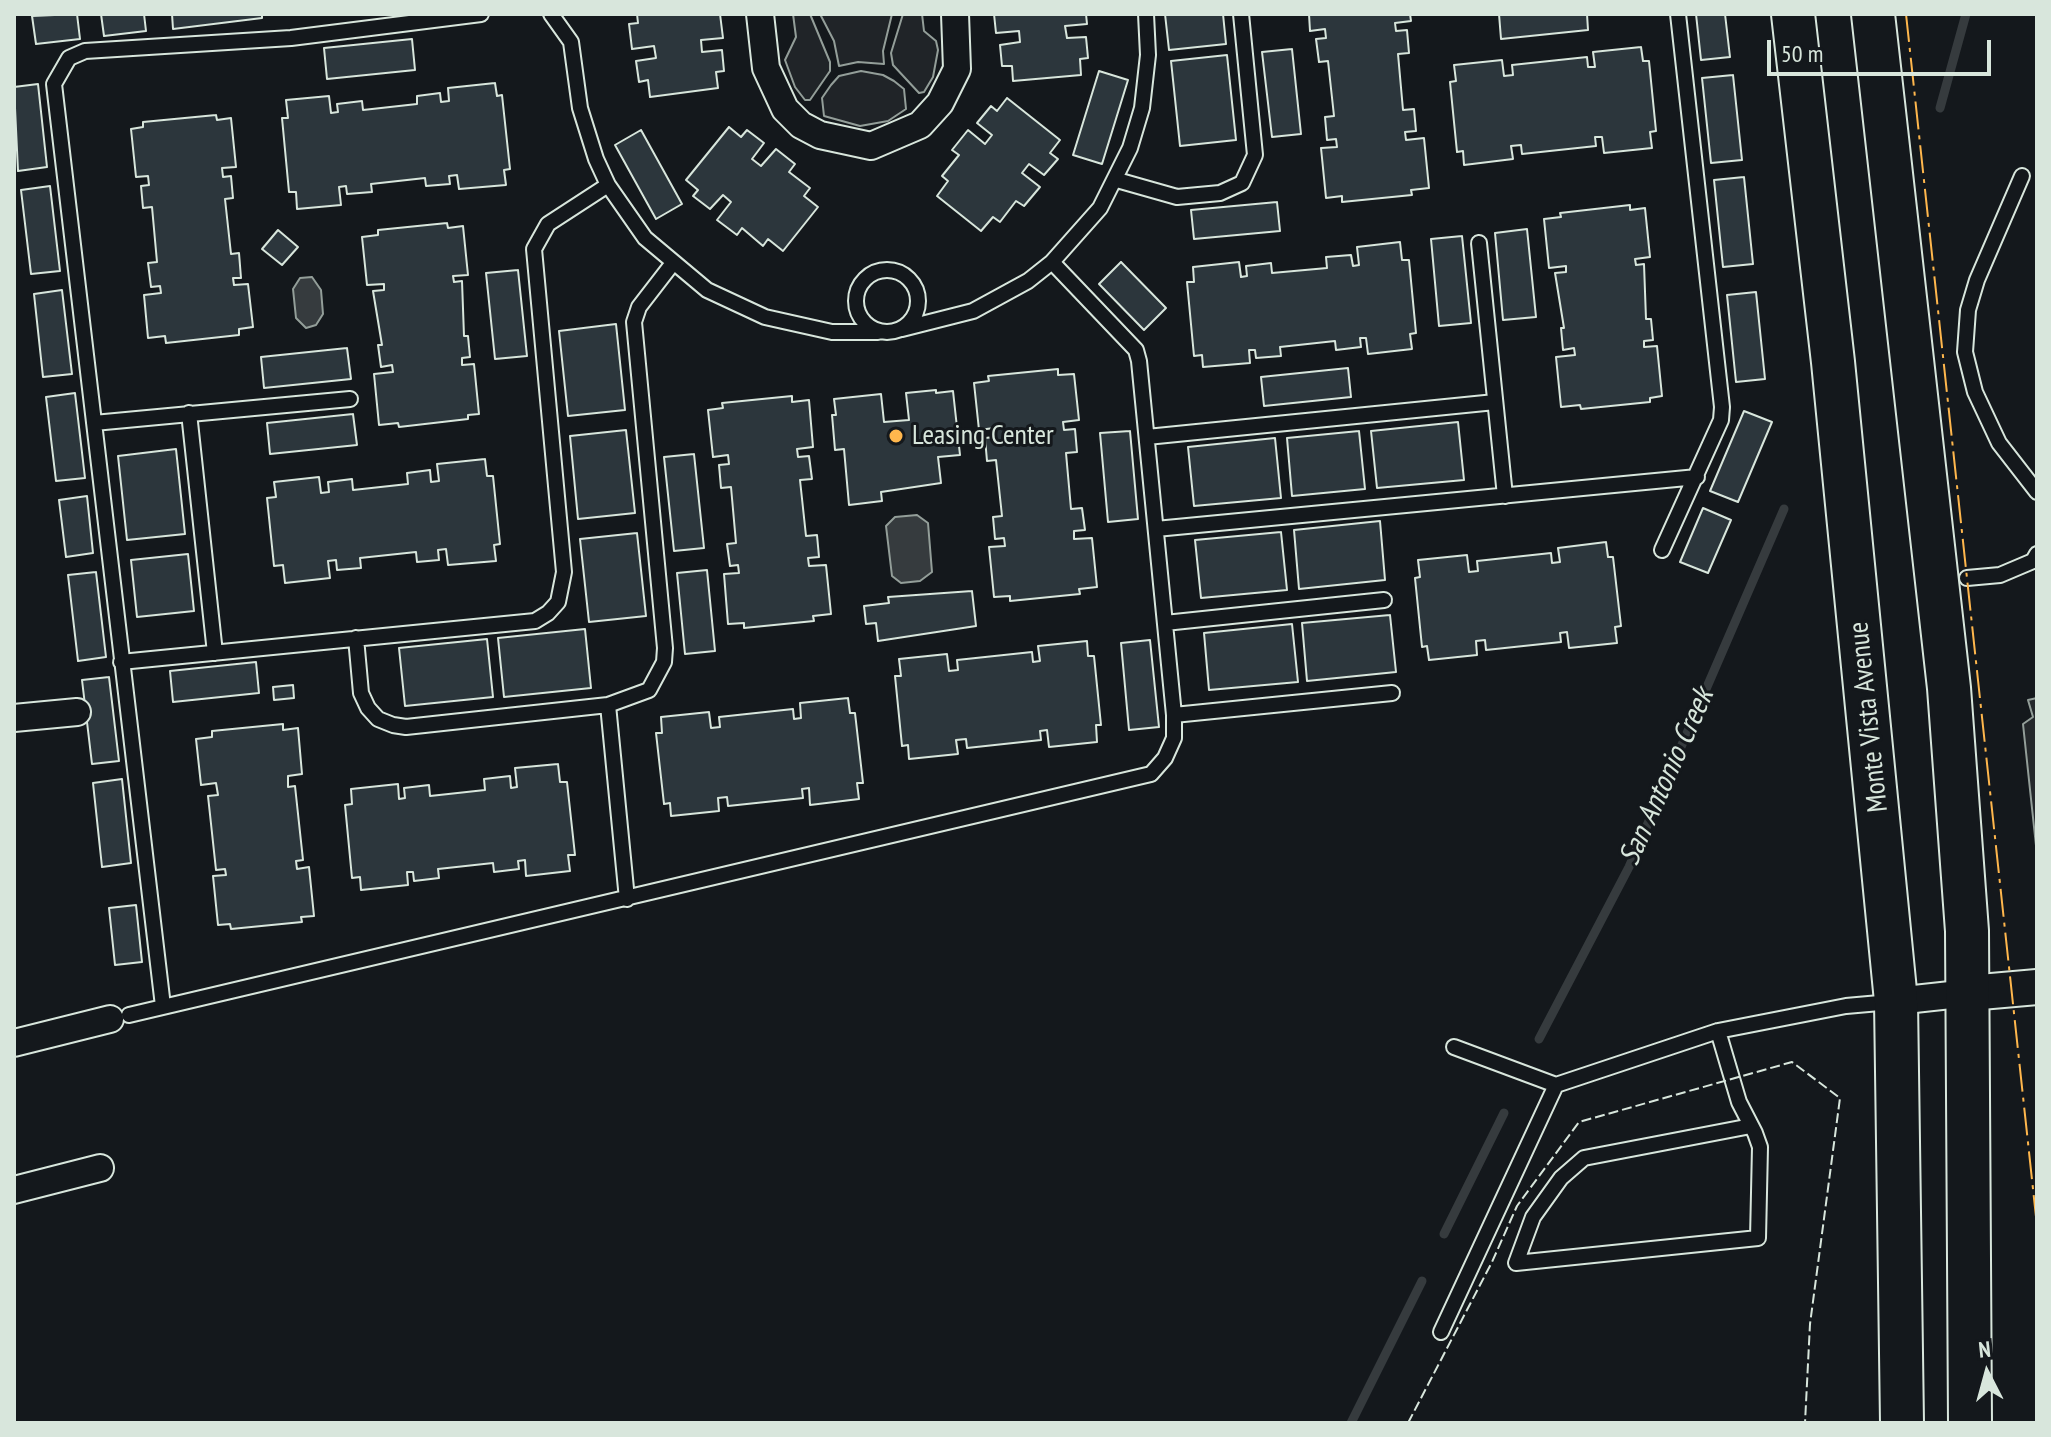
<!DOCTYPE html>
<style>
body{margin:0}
#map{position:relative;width:2051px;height:1437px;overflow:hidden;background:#14181c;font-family:"PT Sans Narrow",sans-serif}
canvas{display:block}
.frame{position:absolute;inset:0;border:16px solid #d8e6dc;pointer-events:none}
.north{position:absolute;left:1947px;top:1333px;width:80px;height:80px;-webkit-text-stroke:6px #14181c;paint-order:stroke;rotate:354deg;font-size:22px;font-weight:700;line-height:32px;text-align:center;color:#d8e6dc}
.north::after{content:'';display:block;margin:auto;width:28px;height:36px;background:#d8e6dc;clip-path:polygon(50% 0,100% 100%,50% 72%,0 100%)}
.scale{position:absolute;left:1767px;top:40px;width:224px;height:36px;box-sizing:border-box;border:4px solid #d8e6dc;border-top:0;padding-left:10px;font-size:24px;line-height:28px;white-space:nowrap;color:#d8e6dc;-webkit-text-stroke:6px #14181c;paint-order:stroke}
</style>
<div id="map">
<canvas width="2051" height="1437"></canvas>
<div class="frame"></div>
<div class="north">N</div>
<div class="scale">50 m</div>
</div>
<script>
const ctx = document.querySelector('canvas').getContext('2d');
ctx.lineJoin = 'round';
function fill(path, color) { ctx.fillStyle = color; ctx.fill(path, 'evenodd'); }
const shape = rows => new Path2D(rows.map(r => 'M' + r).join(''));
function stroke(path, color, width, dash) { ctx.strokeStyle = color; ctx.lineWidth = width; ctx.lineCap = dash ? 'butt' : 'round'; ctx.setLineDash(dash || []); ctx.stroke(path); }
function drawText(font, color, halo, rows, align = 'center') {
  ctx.font = font + ' "PT Sans Narrow",sans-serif'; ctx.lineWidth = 6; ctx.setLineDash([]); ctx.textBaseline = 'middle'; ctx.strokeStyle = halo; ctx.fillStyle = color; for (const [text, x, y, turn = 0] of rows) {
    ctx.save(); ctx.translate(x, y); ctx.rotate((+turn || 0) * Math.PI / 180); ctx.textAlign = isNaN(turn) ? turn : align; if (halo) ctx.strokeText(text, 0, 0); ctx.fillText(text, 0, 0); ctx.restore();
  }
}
const green = shape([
 [793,14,810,14,830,62,830,71,810,100,805,100,795,87,785,60,796,37,793,14],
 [820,14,892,14,883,51,884,64,858,62,839,66,834,41,820,14],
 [903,14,922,14,924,31,936,41,938,50,933,77,924,92,919,93,893,65,891,53,903,14],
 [861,71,883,75,894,81,904,89,906,109,888,121,860,126,824,116,822,98,831,85,839,76,861,71]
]);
fill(green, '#202428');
stroke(green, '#939e99', 2);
const parking = shape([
 [2037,698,2037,855,2023,724,2033,717,2028,700,2037,698]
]);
fill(parking, '#24282b');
stroke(parking, '#939e99', 2);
const water = shape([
 [312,277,321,290,323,314,316,325,306,328,296,318,293,289,300,278,312,277],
 [917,515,928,523,932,572,920,581,901,583,892,576,886,526,895,517,917,515]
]);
fill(water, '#363b3e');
stroke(water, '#939e99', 2);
stroke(shape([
 [1940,108,1966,14],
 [1539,1039,1629,867,1784,509],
 [1444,1234,1504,1113],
 [1351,1423,1422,1281]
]), '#363b3e', 9);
const building = shape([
 [77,14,80,39,36,44,32,16,77,14],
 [101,14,144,14,146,31,104,36,101,14],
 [172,14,262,14,262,18,173,29,172,14],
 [637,14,720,14,723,38,701,40,702,52,722,50,724,71,716,72,718,88,650,97,648,80,639,82,636,61,656,58,654,46,632,49,629,24,638,23,637,14],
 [994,14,1086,14,1087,24,1065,26,1067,38,1086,37,1088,58,1080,59,1081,75,1013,81,1012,66,1002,66,1000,45,1020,42,1019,31,996,33,994,14],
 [1165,14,1223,14,1226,44,1169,50,1165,14],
 [1309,14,1410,14,1411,21,1395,23,1396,31,1407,30,1409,53,1398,54,1403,110,1414,109,1416,131,1405,132,1406,140,1424,138,1429,188,1411,190,1412,195,1342,202,1342,196,1326,198,1321,148,1337,147,1336,139,1327,140,1325,117,1334,116,1328,61,1319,62,1316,39,1326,38,1325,29,1310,31,1309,14],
 [1499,14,1587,14,1588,30,1501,39,1499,14],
 [1696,14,1725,14,1730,57,1701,60,1696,14],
 [412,39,415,70,327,79,324,48,412,39],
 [1641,47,1643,61,1649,61,1656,131,1650,132,1652,148,1604,153,1602,137,1595,137,1596,146,1522,154,1521,145,1511,146,1513,159,1464,165,1463,151,1457,152,1450,82,1456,81,1454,65,1502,60,1504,76,1513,75,1512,65,1587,57,1588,67,1595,67,1593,52,1641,47],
 [1292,49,1301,134,1272,137,1262,52,1292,49],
 [1227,55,1236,140,1180,146,1171,61,1227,55],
 [1099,71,1128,80,1102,164,1073,155,1099,71],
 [1733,75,1742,160,1711,163,1702,78,1733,75],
 [495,83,497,96,502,95,510,169,504,170,506,185,459,189,457,175,449,176,450,184,426,186,425,178,371,184,372,192,347,194,346,186,339,187,341,205,297,209,296,192,289,192,282,118,288,118,286,100,329,96,331,113,338,112,337,104,362,101,363,110,417,104,417,96,440,93,441,102,449,101,448,88,495,83],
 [38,84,47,167,18,171,14,87,38,84],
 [1007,98,1060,140,1050,153,1058,159,1044,175,1029,164,1022,173,1040,187,1024,206,1016,201,1000,222,993,217,981,231,937,196,948,181,942,176,959,155,952,150,968,130,985,144,992,135,977,123,991,106,997,111,1007,98],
 [216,115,217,120,231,118,236,167,222,168,223,177,231,176,233,198,225,199,231,254,239,253,241,278,233,278,234,285,248,284,253,327,239,329,239,335,166,343,165,336,148,338,144,295,161,293,160,286,151,287,148,263,157,262,152,207,143,208,141,186,149,185,148,176,136,177,131,129,143,127,143,122,216,115],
 [729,127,741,137,747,130,764,143,752,159,761,166,776,149,795,164,789,172,810,188,804,196,818,207,783,251,768,239,763,246,742,228,737,235,717,220,731,202,723,195,710,209,693,196,698,190,686,180,729,127],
 [641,130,682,204,656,219,615,145,641,130],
 [1744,177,1753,264,1723,267,1714,180,1744,177],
 [50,186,60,271,31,274,21,190,50,186],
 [1277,202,1280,231,1194,239,1191,210,1277,202],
 [1630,205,1630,210,1645,208,1650,257,1635,259,1636,265,1644,264,1646,319,1651,319,1653,340,1644,341,1644,347,1657,346,1662,396,1650,398,1650,402,1581,409,1580,405,1561,407,1556,357,1575,355,1574,348,1563,350,1561,328,1564,328,1555,273,1566,272,1566,266,1549,268,1544,219,1561,217,1560,213,1630,205],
 [447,223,448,228,463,226,468,275,453,276,454,282,462,281,464,336,468,336,470,357,462,358,462,365,474,364,479,414,468,415,468,419,399,427,398,423,379,425,374,374,393,372,392,365,381,367,378,345,382,345,373,291,384,290,384,284,367,285,362,237,378,235,378,230,447,223],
 [1527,229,1536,317,1503,320,1495,233,1527,229],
 [278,230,298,247,282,265,262,249,278,230],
 [1462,236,1471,323,1439,326,1431,239,1462,236],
 [1400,242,1402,260,1409,260,1416,333,1410,334,1412,349,1368,354,1366,338,1360,338,1361,347,1336,350,1335,341,1280,347,1281,356,1256,358,1255,350,1249,350,1250,363,1203,367,1202,355,1194,356,1187,282,1194,282,1193,267,1239,262,1241,277,1247,276,1246,266,1271,263,1272,273,1327,268,1326,257,1351,255,1353,266,1359,265,1357,247,1400,242],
 [1121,262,1166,308,1144,330,1099,284,1121,262],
 [518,270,527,356,495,359,486,273,518,270],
 [62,290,72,374,43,377,34,294,62,290],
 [1756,292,1765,379,1736,382,1727,295,1756,292],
 [616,324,625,410,568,416,559,331,616,324],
 [347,348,351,379,264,388,261,357,347,348],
 [1348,368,1351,397,1264,406,1261,377,1348,368],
 [1058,369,1058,375,1074,374,1079,420,1063,422,1064,430,1075,429,1077,452,1066,453,1071,509,1082,508,1085,530,1074,531,1074,539,1092,538,1097,587,1079,589,1080,594,1010,601,1010,596,994,597,989,547,1005,546,1004,538,995,539,993,517,1002,516,996,460,987,461,985,438,994,437,994,428,979,430,974,383,989,381,988,376,1058,369],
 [936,390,936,393,953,391,960,455,938,457,941,483,881,492,882,501,849,505,844,449,835,450,832,415,836,415,834,399,881,394,884,422,909,420,906,393,936,390],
 [75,393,85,478,56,481,46,397,75,393],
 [792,396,792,402,809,400,813,447,797,449,798,457,809,456,812,479,800,480,806,536,817,535,819,557,808,558,809,566,826,565,831,614,813,616,814,621,744,628,744,623,728,624,724,574,739,573,738,565,730,566,727,544,736,543,731,487,721,488,719,465,729,464,728,455,713,457,708,410,723,408,722,403,792,396],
 [1744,411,1772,422,1738,502,1710,491,1744,411],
 [353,414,357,445,270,454,267,423,353,414],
 [1458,422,1464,480,1377,488,1371,431,1458,422],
 [626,430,635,513,578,519,570,436,626,430],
 [1130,431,1138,519,1108,522,1100,433,1130,431],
 [1359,431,1365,489,1292,496,1287,438,1359,431],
 [1275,438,1281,498,1194,506,1188,447,1275,438],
 [176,449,185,534,127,540,118,456,176,449],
 [694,454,704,548,674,551,664,457,694,454],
 [485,459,487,476,493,476,500,544,494,545,496,561,448,565,446,549,438,550,439,560,417,562,416,552,360,558,361,568,337,570,336,560,328,561,330,578,285,583,283,565,274,566,267,498,276,497,274,482,319,477,321,493,329,492,328,482,352,479,353,490,408,484,407,473,430,470,431,482,439,481,437,464,485,459],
 [87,496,93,553,66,557,59,500,87,496],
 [1703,508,1731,520,1708,573,1680,562,1703,508],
 [1380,521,1385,580,1299,589,1294,530,1380,521],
 [1281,532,1287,590,1201,598,1195,540,1281,532],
 [637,533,646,616,589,622,580,539,637,533],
 [1606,542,1608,557,1613,557,1621,626,1615,627,1617,643,1569,648,1567,632,1560,633,1561,642,1486,650,1485,640,1476,641,1477,655,1429,660,1427,646,1422,647,1415,578,1420,577,1418,560,1467,555,1469,572,1478,571,1477,561,1551,553,1552,563,1560,562,1558,548,1606,542],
 [188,554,194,611,137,617,131,560,188,554],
 [707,570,715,651,685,654,677,573,707,570],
 [96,572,106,657,78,661,68,575,96,572],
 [972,591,976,626,878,641,876,623,866,624,864,606,889,603,888,597,972,591],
 [1390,615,1396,672,1307,681,1302,623,1390,615],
 [1292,624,1298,682,1209,690,1204,633,1292,624],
 [585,629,591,688,504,697,498,638,585,629],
 [487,639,493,697,405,706,399,648,487,639],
 [1150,640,1159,727,1129,730,1121,643,1150,640],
 [1087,641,1088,656,1094,656,1101,725,1096,725,1097,742,1049,747,1047,730,1040,731,1041,740,967,748,966,739,956,740,958,754,909,759,908,745,902,746,895,676,901,676,899,659,947,654,949,671,958,670,957,660,1032,652,1033,662,1040,661,1038,646,1087,641],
 [256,662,259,693,173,702,170,671,256,662],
 [109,677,119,761,92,764,82,680,109,677],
 [293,685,294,698,274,700,273,687,293,685],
 [848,698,850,713,855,713,863,783,857,783,859,799,810,805,809,788,802,789,803,798,728,806,727,797,718,798,719,811,671,816,670,803,664,804,656,733,662,733,661,717,709,712,711,728,720,727,719,717,793,709,794,719,801,718,800,703,848,698],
 [283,724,283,730,298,728,302,774,288,776,288,787,295,786,303,860,296,861,297,869,309,867,314,916,301,917,302,922,231,929,230,924,218,925,213,876,226,875,225,869,216,870,208,796,218,795,216,783,201,785,196,739,212,737,212,731,283,724],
 [558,764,560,782,567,782,575,855,568,855,570,871,526,876,525,860,518,861,519,869,494,872,493,863,438,869,439,878,414,881,413,872,407,872,408,885,361,890,360,877,352,878,345,805,352,804,351,789,398,784,399,799,405,798,404,788,429,785,430,796,485,790,484,779,510,776,511,788,517,787,515,768,558,764],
 [122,779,131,863,102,867,93,783,122,779],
 [136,905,142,962,115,965,109,908,136,905]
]);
fill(building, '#2c363c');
stroke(building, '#d8e6dc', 2);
const service = shape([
 [551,14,571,42,580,108,596,159,608,185,645,238,707,290,765,317,832,332,878,332],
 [2022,176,1977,280,1968,310,1965,352,1975,392,1999,443,2037,492],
 [1117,180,1177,197,1220,193,1242,183,1255,155,1241,14],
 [1479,243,1505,496],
 '856 301a31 31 0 1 1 62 0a31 31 0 1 1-62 0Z',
 [902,329,973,311,1028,281,1052,262,1100,208,1130,148,1142,108,1148,55,1146,14],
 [189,413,215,653],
 [94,423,350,399],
 [1147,437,1495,402],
 [1156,529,1697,477],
 [1662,550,1721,420,1722,407,1678,14],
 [1967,578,2000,575,2033,561,2037,554],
 [1165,623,1384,600],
 [356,638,361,693,368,708,378,719,393,725,406,727,608,705,649,690,664,662,665,648,634,322,639,307,673,263],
 [121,662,535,621,548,613,558,602,564,572,534,249,548,224,608,185],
 [608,705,627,899],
 [1174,715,1392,693],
 [163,1006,54,84,69,58,85,51,291,38,481,14],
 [129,1015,1151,774,1165,758,1174,738,1174,715,1139,361,1136,350,1052,262],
 [1718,1031,1739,1102,1755,1133,1760,1147,1758,1238,1516,1263,1533,1217,1561,1178,1584,1158,1751,1126],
 [1454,1047,1556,1085,1718,1031,1846,1006,1891,1002],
 [1441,1332,1556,1085]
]);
const minor = shape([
 [760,14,766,68,785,109,801,125,820,135,871,146,920,125,940,103,957,69,955,14],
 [14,718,77,712],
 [1896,1001,1969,993],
 [14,1043,110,1019],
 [14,1190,100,1168]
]);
const tertiary = shape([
 [1969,993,2037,987]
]);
const primary = shape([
 [1793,14,1833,362,1896,1001,1902,1423],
 [1873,14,1949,688,1967,931,1970,1423]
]);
stroke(service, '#d8e6dc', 18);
stroke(minor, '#d8e6dc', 30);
stroke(tertiary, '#d8e6dc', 38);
stroke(primary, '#d8e6dc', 46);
stroke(service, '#14181c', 14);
stroke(minor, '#14181c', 26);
stroke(tertiary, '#14181c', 34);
stroke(primary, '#14181c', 42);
stroke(shape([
 [1408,1423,1492,1262,1517,1206,1579,1122,1792,1062,1840,1098,1810,1324,1805,1423]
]), '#d8e6dc', 2, [10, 4]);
stroke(shape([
 [1906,14,2037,1226]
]), '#ffb74d', 2, [28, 6, 4, 6]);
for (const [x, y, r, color] of [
 [896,436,8,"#ffb74d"]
]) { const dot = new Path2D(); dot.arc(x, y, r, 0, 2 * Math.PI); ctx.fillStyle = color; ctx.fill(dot); stroke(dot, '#14181c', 3); }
drawText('28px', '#d8e6dc', '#14181c', [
 ["Leasing Center",912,436]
], 'left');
drawText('28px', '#d8e6dc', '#14181c', [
 ["Monte Vista Avenue",1869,717,-96]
]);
drawText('italic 30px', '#d8e6dc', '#14181c', [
 ["San Antonio Creek",1667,777,-66]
]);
</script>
